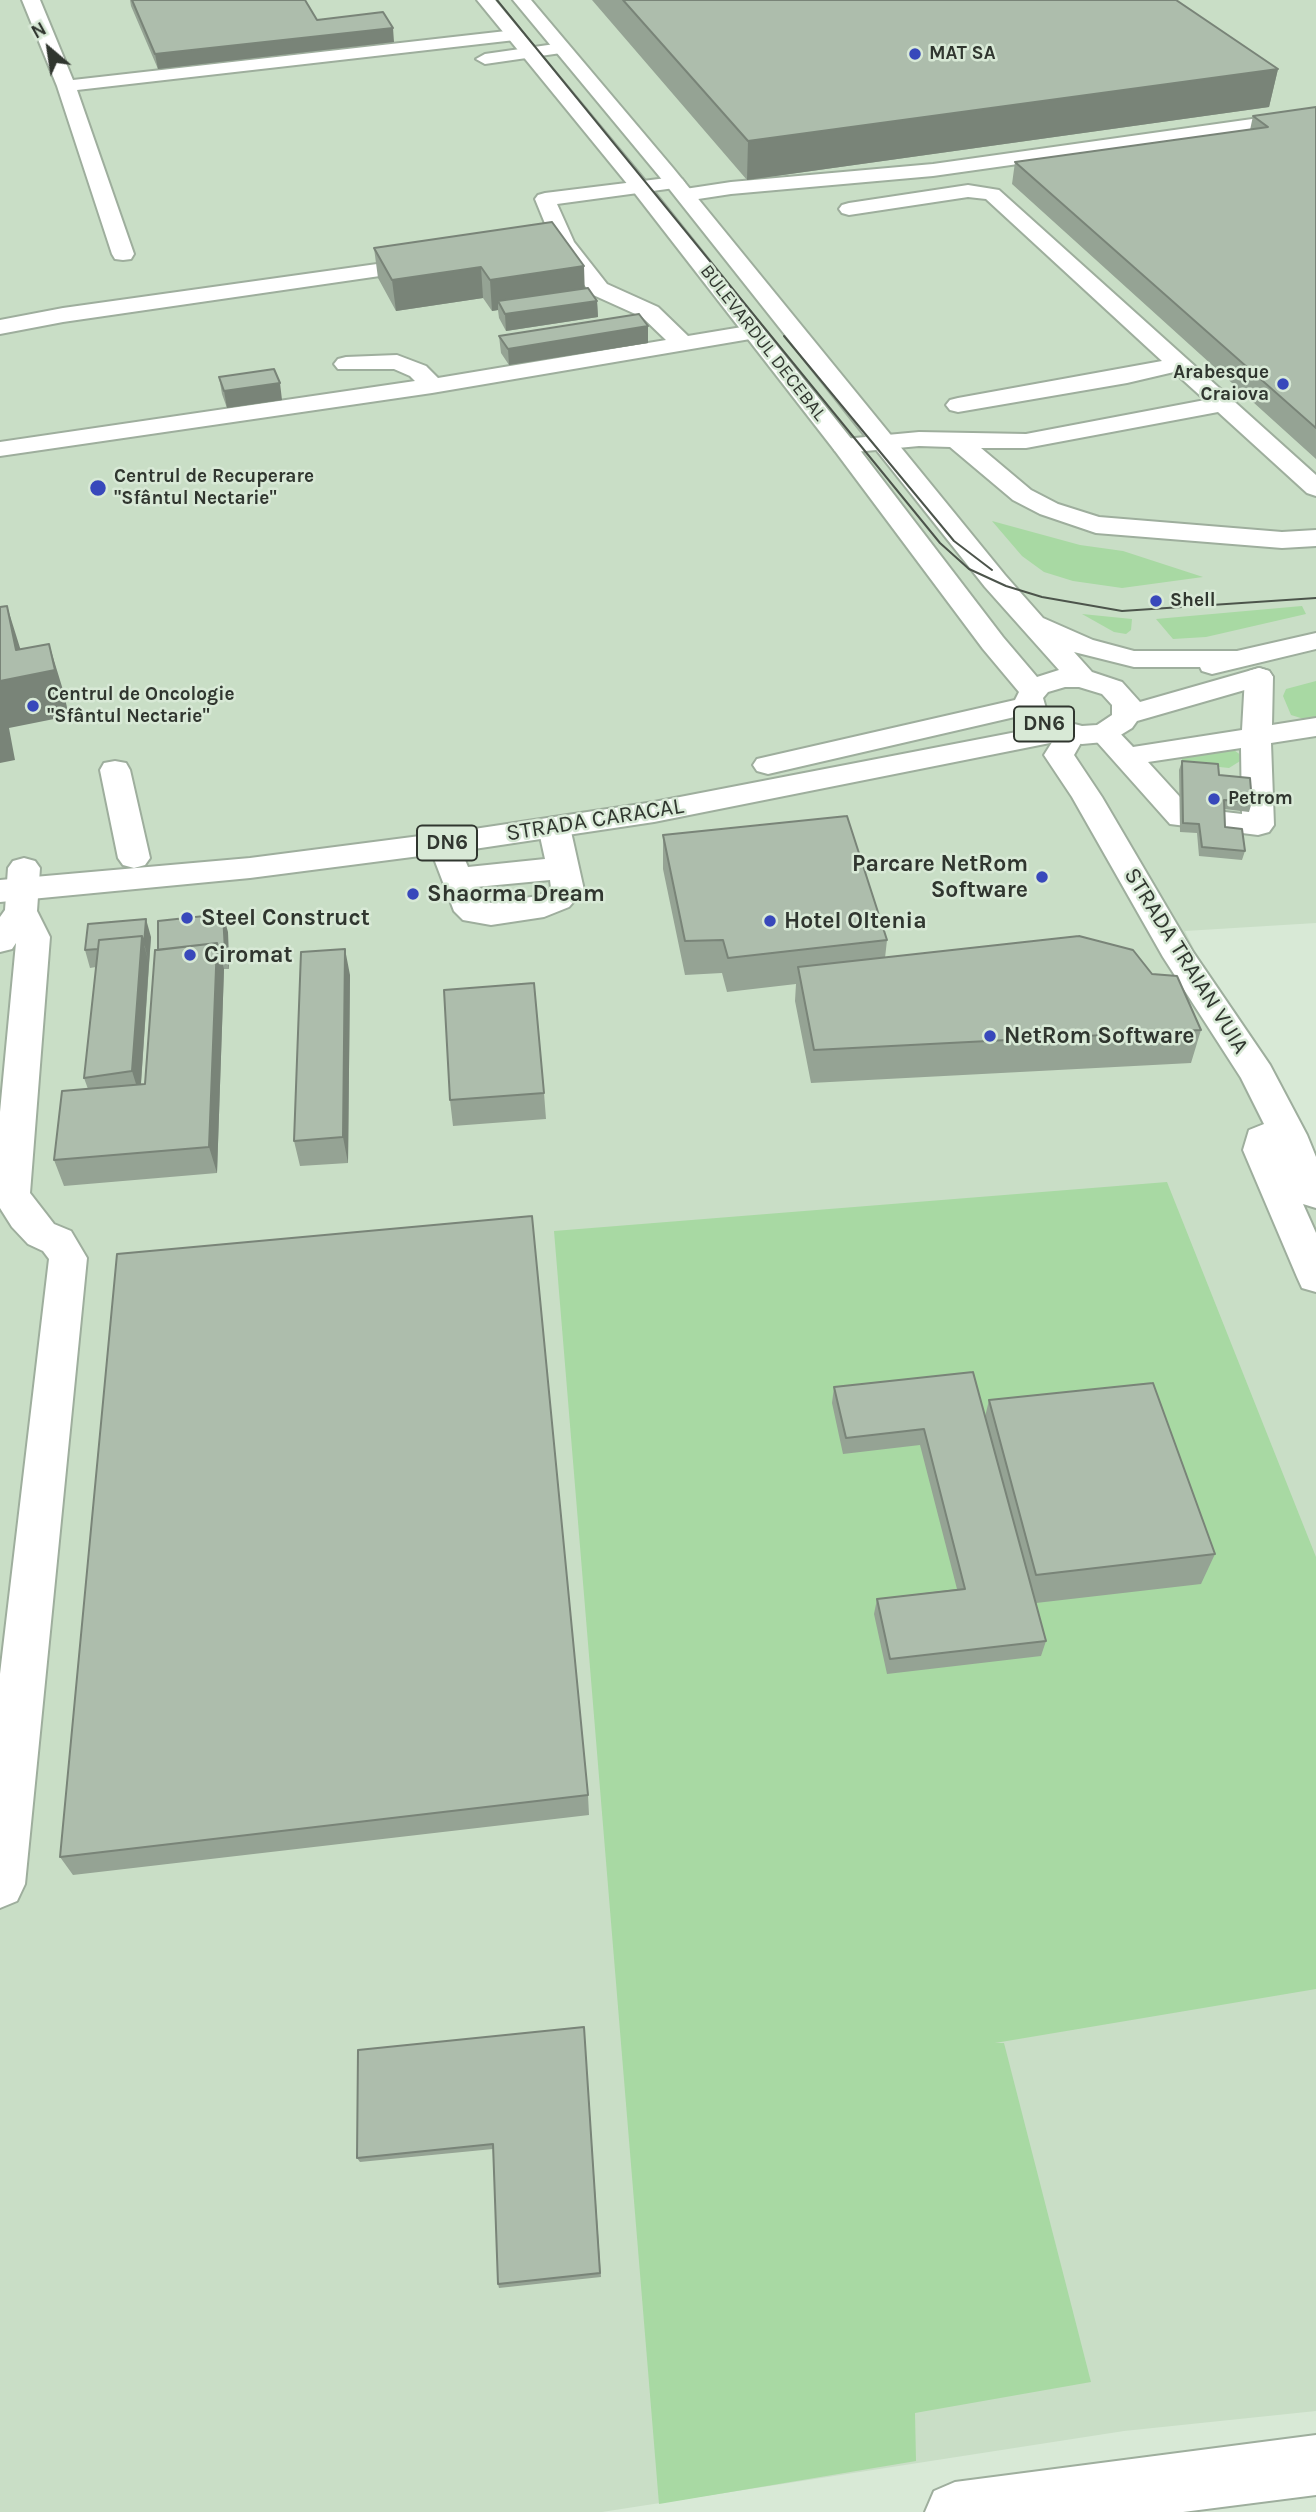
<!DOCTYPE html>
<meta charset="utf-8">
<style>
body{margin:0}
#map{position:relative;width:1316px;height:2512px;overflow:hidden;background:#d8e9d6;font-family:Karla,sans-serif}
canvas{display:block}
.north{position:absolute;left:14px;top:14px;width:70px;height:70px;-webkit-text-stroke:5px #d8e9d6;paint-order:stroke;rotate:331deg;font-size:19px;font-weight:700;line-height:28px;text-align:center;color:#30362f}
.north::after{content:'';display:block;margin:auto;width:24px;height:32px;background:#30362f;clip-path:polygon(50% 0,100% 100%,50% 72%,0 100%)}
</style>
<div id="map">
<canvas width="1316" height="2512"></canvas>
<div class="north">N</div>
</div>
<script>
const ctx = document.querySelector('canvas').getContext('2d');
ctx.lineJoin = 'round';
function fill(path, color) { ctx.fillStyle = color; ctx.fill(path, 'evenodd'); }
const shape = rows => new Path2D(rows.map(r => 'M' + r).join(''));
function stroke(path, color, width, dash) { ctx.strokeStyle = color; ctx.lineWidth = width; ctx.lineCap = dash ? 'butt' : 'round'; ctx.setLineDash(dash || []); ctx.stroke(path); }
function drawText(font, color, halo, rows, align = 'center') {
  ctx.font = font + ' Karla,sans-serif'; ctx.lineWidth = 5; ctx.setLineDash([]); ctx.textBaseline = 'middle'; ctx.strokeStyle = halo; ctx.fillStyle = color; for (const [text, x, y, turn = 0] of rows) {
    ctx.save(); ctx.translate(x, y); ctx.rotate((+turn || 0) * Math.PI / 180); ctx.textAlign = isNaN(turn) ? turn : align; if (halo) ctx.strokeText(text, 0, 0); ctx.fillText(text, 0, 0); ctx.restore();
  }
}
fill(shape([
 [0,0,1316,0,1316,923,1185,931,1316,1194,1316,2411,1124,2431,602,2512,0,2512]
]), '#c9dec6');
fill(shape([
 [992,521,1080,545,1123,551,1203,577,1122,588,1073,581,1044,572,1022,556],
 [1302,606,1306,614,1206,637,1173,639,1156,619],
 [1082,614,1132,619,1131,630,1126,634,1114,632],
 [1316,681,1316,718,1304,719,1291,715,1283,696,1286,689],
 [1231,748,1245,758,1229,768,1182,763,1182,754],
 [1167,1182,1316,1557,1316,1989,995,2043,1004,2043,1091,2382,915,2413,916,2461,659,2504,554,1231]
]), '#a8d9a3');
const minor = shape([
 [22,0,40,0,73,80,515,30,524,35,515,40,77,90,134,254,131,259,123,260,115,259,112,254,57,86,22,0],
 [562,43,571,48,568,52,485,64,476,59,485,54,562,43],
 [1316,110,1316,122,933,176,731,194,685,201,678,199,675,195,678,191,685,189,731,182,933,164,1316,110],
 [675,177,682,179,685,183,682,187,557,204,574,242,607,284,658,307,688,336,754,325,762,327,765,332,762,337,432,393,0,456,0,442,415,381,410,376,394,369,338,369,334,364,338,359,346,357,397,355,426,366,438,378,666,340,642,317,591,294,553,243,535,199,538,195,545,193,675,177],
 [968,185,999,190,1316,475,1316,496,1307,493,1218,412,1026,448,981,448,1031,490,1058,504,1099,517,1282,532,1316,530,1316,546,1282,548,1096,533,1040,514,1013,500,950,447,919,446,844,453,835,451,832,446,835,441,844,439,919,432,1026,434,1205,400,1174,372,1127,383,958,412,950,410,946,405,950,400,958,398,1162,361,986,199,968,197,849,215,842,213,839,209,842,205,849,203,968,185],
 [427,257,435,258,438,263,435,268,63,322,0,334,0,320,63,308,427,257],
 [1259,668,1269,671,1273,677,1272,725,1316,718,1316,736,1271,743,1274,825,1269,832,1258,835,1170,824,1089,733,1094,727,1104,724,1114,727,1133,747,1242,730,1245,677,1249,671,1259,668],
 [1241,748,1242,814,1190,808,1148,762,1241,748],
 [1071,725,1081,728,1086,734,1074,755,1102,797,1193,952,1270,1065,1307,1135,1316,1157,1316,1208,1303,1204,1316,1233,1316,1292,1302,1288,1297,1277,1243,1150,1249,1130,1264,1124,1241,1078,1163,957,1072,797,1044,755,1061,728,1071,725],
 [115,761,126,763,130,770,150,858,145,865,134,868,123,865,118,858,100,770,104,763,115,761],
 [554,817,565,820,570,827,584,890,569,907,544,917,491,925,463,920,454,911,428,843,433,836,444,833,455,836,468,867,545,859,538,827,543,820,554,817],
 [550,880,551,888,538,896,491,903,479,898,476,887,550,880],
 [24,858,35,861,40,868,37,911,50,937,30,1193,54,1224,71,1231,87,1258,25,1884,17,1901,0,1908,0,1674,49,1259,43,1251,28,1244,12,1227,0,1208,0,1112,16,943,12,949,0,952,0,917,5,910,8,868,13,861,24,858],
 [1316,2435,1316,2495,1183,2512,925,2512,934,2491,955,2482,1316,2435]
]);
const major = shape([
 [477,0,495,0,647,183,853,441,1003,637,1037,677,1059,670,985,587,659,176,513,0,531,0,673,168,1005,575,1043,618,1093,640,1134,651,1237,651,1316,633,1316,649,1212,674,1202,671,1200,667,1134,667,1074,652,1092,672,1122,682,1140,702,1259,668,1269,671,1273,677,1269,683,1137,721,1132,728,1114,739,1104,742,1082,744,1060,741,654,822,474,849,250,878,0,902,0,880,250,858,474,829,654,802,1032,729,1019,716,768,774,757,771,753,765,757,759,1015,700,1019,692,983,649,835,451,633,191,477,0],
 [1065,687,1079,687,1102,694,1112,705,1112,715,1097,725,1082,726,1055,719,1047,712,1043,698,1048,692,1065,687]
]);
stroke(minor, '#9eae9d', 4);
stroke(major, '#9eae9d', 4);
fill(minor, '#fff');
fill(major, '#fff');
stroke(shape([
 [497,0,940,543,969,569,1006,586,1042,597,1122,611,1316,598],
 [784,336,954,541,992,570]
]), '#4c544b', 2);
fill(shape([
 [130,0,305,0,317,20,394,42,158,69,131,6],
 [592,0,1176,0,1278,69,1269,107,747,180],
 [1316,107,1316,459,1012,184,1015,162,1250,130,1253,116],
 [552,222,585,289,597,301,598,317,506,331,499,318,498,310,492,311,483,298,396,311,378,278,374,248],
 [648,326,648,343,509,365,501,353,499,336],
 [219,377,282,400,227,408,222,394],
 [1182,761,1219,775,1252,802,1249,812,1224,809,1225,827,1245,851,1242,860,1199,856,1197,833,1180,832,1179,770],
 [663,835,887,940,885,958,1152,974,1201,1030,1191,1063,811,1083,795,1001,796,984,727,992,722,973,685,975,663,869],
 [228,932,229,969,224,969,217,1173,64,1186,54,1160,88,1089,84,1078,96,967,90,968,85,950,151,937,141,1084,145,1084],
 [350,975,348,1163,300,1166,294,1141],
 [544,1093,546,1119,453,1126,450,1100],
 [834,1387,985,1417,989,1400,1215,1554,1201,1584,1036,1603,1046,1641,1041,1656,887,1674,874,1614,877,1599,957,1589,920,1445,843,1454,832,1403],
 [588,1795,589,1815,73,1875,60,1857],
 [584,2027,601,2277,499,2288,498,2284,493,2149,360,2162,357,2158]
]), '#95a394');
fill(shape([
 [393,28,394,42,158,69,155,54],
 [1278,69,1269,107,747,180,748,141],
 [584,266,585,297,498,301,498,310,492,311,490,280],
 [481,267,483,298,396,311,392,280],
 [597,301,598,317,506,331,505,314],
 [648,326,648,343,509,365,508,349],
 [280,383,282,400,227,408,224,391],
 [7,606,21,651,49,644,63,690,69,716,9,728,15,760,0,763,0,681,16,650],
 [223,914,228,932,229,969,225,951],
 [146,919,151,937,149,963,144,945],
 [142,936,149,963,140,1097,132,1071],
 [217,943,224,969,217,1173,209,1147],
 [345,949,350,975,348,1163,343,1137]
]), '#798478');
const building = shape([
 [132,0,305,0,317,20,383,12,393,28,155,54,132,0],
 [623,0,1176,0,1278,69,748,141,623,0],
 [1316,107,1316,428,1015,162,1268,127,1253,116,1316,107],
 [552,222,584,266,490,280,481,267,392,280,374,248,552,222],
 [588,288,597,301,505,314,498,301,588,288],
 [639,314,648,326,508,349,499,336,639,314],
 [274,369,280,383,224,391,219,377,274,369],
 [7,606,16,650,49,644,55,670,0,681,0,607,7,606],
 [1182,761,1218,764,1219,775,1250,778,1252,802,1224,800,1225,827,1242,829,1245,851,1202,847,1199,824,1183,823,1182,761],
 [847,816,887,940,728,958,723,940,685,941,663,835,847,816],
 [223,914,225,951,219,951,217,943,158,950,158,921,223,914],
 [146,919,144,945,142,936,99,940,98,949,85,950,88,924,146,919],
 [142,936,132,1071,84,1078,99,940,142,936],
 [1079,936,1133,950,1152,974,1177,976,1201,1030,814,1050,798,967,1079,936],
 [217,943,209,1147,54,1160,62,1091,145,1084,155,950,217,943],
 [345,949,343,1137,294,1141,301,952,345,949],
 [534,983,544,1093,450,1100,444,990,534,983],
 [532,1216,588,1795,60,1857,117,1254,532,1216],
 [973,1372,1046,1641,890,1659,877,1599,965,1589,924,1429,846,1438,834,1387,973,1372],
 [1153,1383,1215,1554,1036,1575,989,1400,1153,1383],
 [584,2027,600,2273,498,2284,493,2144,357,2158,358,2050,584,2027]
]);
fill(building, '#adbdac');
stroke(building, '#798478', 2);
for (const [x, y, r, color] of [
 [915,54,7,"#3848bb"],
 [1283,384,7,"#3848bb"],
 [98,488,9,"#3848bb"],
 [1156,601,7,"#3848bb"],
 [33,706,7,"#3848bb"],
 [1214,799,7,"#3848bb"],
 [1042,877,7,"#3848bb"],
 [413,894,7,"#3848bb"],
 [187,918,7,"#3848bb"],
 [770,921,7,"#3848bb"],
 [190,955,7,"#3848bb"],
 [990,1036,7,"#3848bb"]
]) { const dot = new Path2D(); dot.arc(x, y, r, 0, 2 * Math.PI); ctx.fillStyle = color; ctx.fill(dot); stroke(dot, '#d8e9d6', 2.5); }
drawText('bold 19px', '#30362f', '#d8e9d6', [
 ["MAT SA",929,54],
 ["Arabesque",1269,373,"right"],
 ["Craiova",1269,395,"right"],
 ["Centrul de Recuperare",114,477],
 ["\"Sfântul Nectarie\"",114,499],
 ["Shell",1170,601],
 ["Centrul de Oncologie",47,695],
 ["\"Sfântul Nectarie\"",47,717],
 ["Petrom",1228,799]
], 'left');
drawText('19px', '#30362f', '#d8e9d6', [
 ["BULEVARDUL DECEBAL",763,343,52]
]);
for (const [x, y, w] of [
 [1044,724,60],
 [447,843,60]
]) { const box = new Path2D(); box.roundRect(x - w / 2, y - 17.5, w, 35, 5); ctx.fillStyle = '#d8e9d6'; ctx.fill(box); stroke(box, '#30362f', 2); }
drawText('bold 21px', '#30362f', null, [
 ["DN6",1044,724],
 ["DN6",447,843]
]);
drawText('23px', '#30362f', '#d8e9d6', [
 ["STRADA CARACAL",595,820,-9],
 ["STRADA TRAIAN VUIA",1186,961,58]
]);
drawText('bold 23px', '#30362f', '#d8e9d6', [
 ["Parcare NetRom",1028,864,"right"],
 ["Software",1028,890,"right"],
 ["Shaorma Dream",427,894],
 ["Steel Construct",201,918],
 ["Hotel Oltenia",784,921],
 ["Ciromat",204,955],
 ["NetRom Software",1004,1036]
], 'left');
</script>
